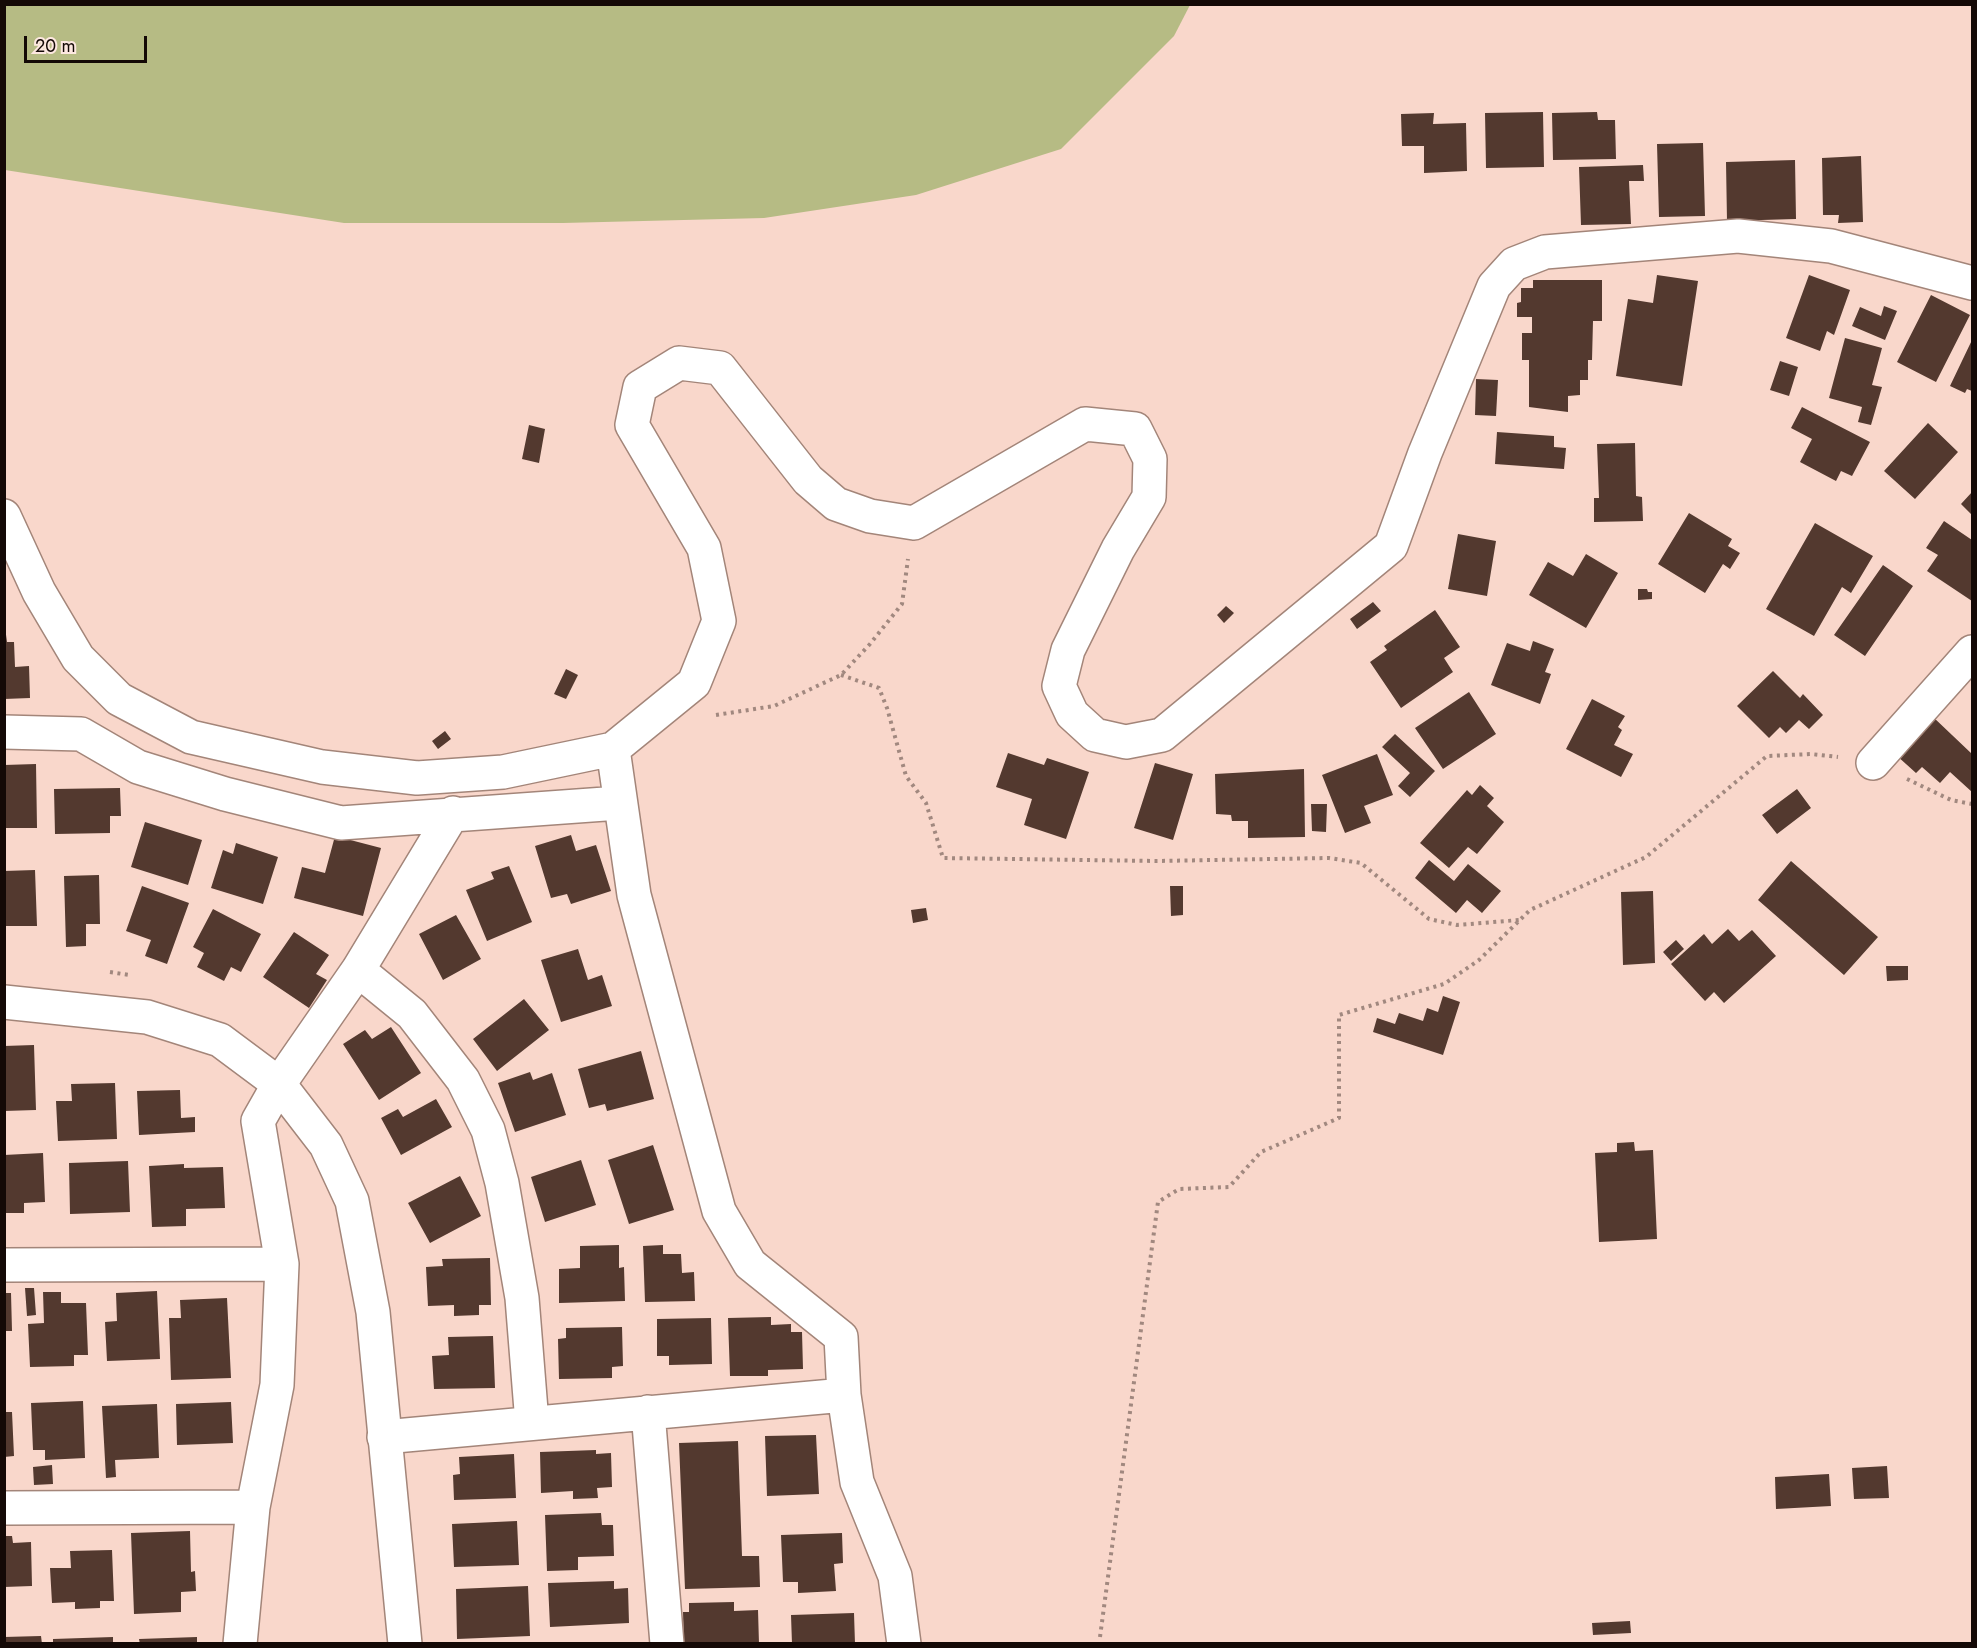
<!DOCTYPE html>
<style>
body{margin:0}
#map{position:relative;width:1977px;height:1648px;overflow:hidden;background:#f9d7cb;font-family:Jost,sans-serif}
canvas{display:block}
.frame{position:absolute;inset:0;border:6px solid #140906;pointer-events:none}
.scale{position:absolute;left:24px;top:36px;width:123px;height:27px;box-sizing:border-box;border:3px solid #140906;border-top:0;padding-left:8px;font-size:18px;line-height:21px;white-space:nowrap;color:#140906;-webkit-text-stroke:4px #fde8e0;paint-order:stroke}
</style>
<div id="map">
<canvas width="1977" height="1648"></canvas>
<div class="frame"></div>
<div class="scale">20 m</div>
</div>
<script>
const ctx = document.querySelector('canvas').getContext('2d');
ctx.lineJoin = 'round';
function fill(path, color) { ctx.fillStyle = color; ctx.fill(path, 'evenodd'); }
const shape = rows => new Path2D(rows.map(r => 'M' + r).join(''));
function stroke(path, color, width, dash) { ctx.strokeStyle = color; ctx.lineWidth = width; ctx.lineCap = dash ? 'butt' : 'round'; ctx.setLineDash(dash || []); ctx.stroke(path); }
fill(shape([
 [4,5,5,4,1190,5,1174,36,1061,149,916,195,764,218,563,223,344,223,5,170]
]), '#b6bb84');
fill(shape([
 [1543,112,1544,167,1486,168,1485,113],
 [1597,112,1598,120,1615,120,1616,159,1553,160,1552,113],
 [1434,113,1433,124,1466,123,1467,171,1424,173,1424,146,1402,146,1401,114],
 [1703,143,1705,216,1659,217,1657,144],
 [1861,156,1863,222,1838,223,1839,215,1823,215,1822,158],
 [1795,160,1796,219,1727,221,1726,162],
 [1643,165,1644,181,1629,181,1631,224,1581,225,1579,167],
 [1657,275,1698,281,1682,386,1616,376,1628,299,1653,303],
 [1809,275,1850,290,1834,335,1827,331,1820,351,1786,338],
 [1533,280,1602,280,1602,321,1593,321,1592,360,1588,360,1588,380,1580,380,1580,395,1568,396,1568,412,1529,407,1529,360,1522,360,1522,333,1532,333,1532,317,1517,317,1517,303,1521,302,1521,288,1533,288],
 [1931,295,1970,315,1936,382,1897,362],
 [1884,306,1897,311,1885,340,1852,326,1860,307,1881,316],
 [1845,338,1882,348,1872,385,1882,387,1871,425,1858,422,1862,407,1829,398],
 [1972,340,1972,391,1967,389,1965,393,1950,386],
 [1780,361,1798,367,1789,396,1770,390],
 [1476,379,1498,380,1496,416,1475,415],
 [1802,407,1870,442,1852,476,1841,471,1836,481,1800,462,1812,439,1791,428],
 [1928,423,1958,452,1915,499,1884,471],
 [529,425,545,429,539,463,522,459],
 [1497,432,1554,436,1554,447,1566,448,1564,469,1495,464],
 [1635,443,1636,496,1642,497,1643,521,1594,522,1594,498,1599,498,1597,444],
 [1972,492,1972,515,1961,504],
 [1689,513,1732,539,1728,546,1740,553,1730,569,1723,564,1705,593,1658,564],
 [1944,521,1972,540,1972,601,1927,571,1938,555,1926,548],
 [1815,523,1873,556,1851,593,1842,587,1814,636,1766,609],
 [1458,534,1496,541,1487,596,1448,589],
 [1586,554,1618,573,1586,628,1529,595,1548,562,1573,576],
 [1883,565,1913,586,1865,656,1834,635],
 [1638,589,1647,589,1648,592,1652,592,1652,599,1638,600],
 [1373,602,1381,611,1357,629,1350,619],
 [1226,606,1234,613,1224,623,1217,615],
 [1435,610,1460,647,1444,658,1453,672,1401,708,1370,662,1387,650,1384,646],
 [4,620,7,642,14,642,15,667,29,666,30,698,4,699],
 [1533,641,1554,649,1545,672,1551,674,1540,704,1491,685,1507,643,1530,651],
 [566,669,578,675,566,699,554,694],
 [1773,671,1800,698,1803,694,1823,715,1809,729,1799,720,1786,733,1780,727,1769,738,1737,706],
 [1469,692,1496,734,1443,769,1415,728],
 [1592,699,1625,716,1618,727,1622,730,1614,745,1633,754,1621,777,1566,749],
 [1932,716,1972,754,1972,792,1950,772,1940,783,1922,767,1916,773,1896,755],
 [445,731,451,739,438,749,432,741],
 [1395,734,1435,771,1410,797,1398,786,1410,773,1382,747],
 [1008,753,1044,765,1047,758,1089,772,1066,839,1024,825,1032,799,996,787],
 [1377,754,1393,795,1364,806,1371,823,1345,833,1322,775],
 [1155,763,1193,774,1173,840,1134,828],
 [36,764,37,828,4,828,4,765],
 [1304,769,1305,837,1248,838,1248,821,1232,821,1231,815,1216,814,1215,774],
 [1480,785,1494,798,1487,806,1504,822,1477,854,1468,847,1449,868,1420,843,1467,790,1472,795],
 [120,788,121,816,110,816,110,833,55,834,54,789],
 [1797,789,1811,808,1777,834,1762,815],
 [1311,804,1327,804,1326,832,1312,831],
 [145,822,202,840,188,885,131,867],
 [571,835,576,851,596,845,611,891,571,904,567,894,551,898,535,846],
 [335,836,381,848,363,916,294,898,302,867,325,873],
 [236,843,278,857,263,904,211,888,223,850,233,854],
 [1429,860,1454,881,1468,864,1501,891,1482,913,1467,900,1456,913,1415,878],
 [1791,861,1878,937,1844,975,1758,900],
 [509,866,532,922,487,941,466,890,494,879,491,872],
 [35,870,37,926,4,926,4,871],
 [99,875,100,924,86,924,86,946,66,947,64,876],
 [142,886,189,903,167,964,145,956,151,940,126,931],
 [1170,886,1183,886,1183,915,1171,916],
 [1653,891,1655,963,1623,965,1621,892],
 [926,908,928,920,913,923,911,910],
 [213,909,261,934,241,972,231,967,224,981,197,967,204,953,193,947],
 [456,915,481,959,443,980,419,934],
 [1728,929,1739,941,1752,930,1776,956,1724,1003,1714,992,1705,1001,1671,964,1704,934,1712,944],
 [294,932,329,955,316,974,327,980,309,1008,263,977],
 [1676,940,1684,949,1671,961,1663,952],
 [578,949,588,980,602,975,612,1006,561,1022,541,960],
 [1886,966,1908,966,1908,980,1887,981],
 [1443,996,1460,1002,1443,1055,1373,1032,1377,1018,1395,1024,1399,1013,1423,1021,1427,1008,1438,1012],
 [524,999,549,1030,497,1071,473,1039],
 [391,1027,421,1073,379,1100,343,1044,365,1030,372,1039],
 [34,1045,36,1110,4,1111,4,1046],
 [641,1051,654,1099,607,1111,605,1104,589,1108,578,1069],
 [530,1072,533,1080,552,1073,566,1115,515,1132,498,1083],
 [115,1083,117,1139,58,1141,56,1101,72,1101,71,1084],
 [180,1090,181,1118,195,1117,195,1132,139,1135,137,1091],
 [436,1099,452,1127,401,1155,381,1118,398,1109,403,1117],
 [1634,1142,1635,1151,1653,1150,1657,1239,1599,1242,1595,1153,1617,1152,1617,1143],
 [653,1145,674,1210,629,1224,608,1160],
 [43,1153,45,1202,24,1203,24,1213,4,1213,4,1155],
 [581,1160,596,1205,545,1222,531,1177],
 [128,1161,130,1212,70,1214,69,1163],
 [184,1164,184,1168,223,1167,225,1208,186,1209,186,1226,152,1227,149,1166],
 [460,1176,481,1216,430,1243,408,1203],
 [619,1245,619,1268,624,1267,625,1301,559,1303,559,1269,580,1268,580,1246],
 [663,1245,663,1254,681,1254,682,1273,694,1272,695,1301,645,1302,643,1246],
 [490,1258,491,1305,479,1305,479,1315,454,1316,454,1305,428,1306,426,1267,443,1266,442,1259],
 [25,1288,34,1288,36,1315,27,1316],
 [157,1291,160,1359,107,1361,105,1322,117,1321,116,1293],
 [43,1292,61,1292,61,1303,86,1303,88,1355,74,1355,74,1366,30,1367,28,1324,44,1323],
 [4,1293,11,1293,12,1331,4,1331],
 [227,1298,231,1378,171,1380,169,1318,181,1318,180,1300],
 [771,1317,771,1325,791,1324,791,1332,802,1332,803,1369,768,1370,768,1376,730,1376,728,1318],
 [711,1318,712,1364,669,1365,669,1356,657,1356,657,1319],
 [622,1327,623,1366,612,1367,612,1378,559,1379,558,1339,566,1338,566,1328],
 [493,1336,495,1388,434,1389,432,1356,449,1355,448,1337],
 [83,1401,85,1458,45,1460,45,1450,33,1450,31,1403],
 [231,1402,233,1443,177,1445,176,1404],
 [157,1404,159,1458,115,1460,116,1477,106,1478,102,1406],
 [4,1412,12,1412,14,1456,4,1457],
 [816,1435,819,1494,767,1496,765,1436],
 [738,1441,742,1556,759,1556,760,1587,685,1589,679,1443],
 [596,1450,596,1454,611,1453,612,1487,597,1488,598,1498,573,1499,573,1491,541,1493,540,1452],
 [514,1454,516,1498,454,1500,453,1475,460,1474,459,1457],
 [52,1465,53,1484,34,1485,33,1467],
 [1887,1466,1889,1498,1854,1499,1852,1468],
 [1829,1474,1831,1506,1776,1509,1775,1477],
 [601,1513,602,1525,613,1525,614,1556,578,1557,578,1570,547,1571,545,1515],
 [517,1521,519,1565,454,1567,452,1524],
 [190,1531,191,1572,195,1571,196,1591,181,1592,181,1612,134,1614,131,1533],
 [842,1533,843,1563,834,1564,836,1591,798,1593,798,1582,783,1582,781,1535],
 [4,1536,12,1536,13,1543,31,1542,32,1586,4,1587],
 [112,1550,114,1601,100,1601,100,1608,75,1609,75,1602,52,1603,50,1568,71,1568,70,1551],
 [614,1581,614,1589,628,1588,629,1623,550,1627,548,1583],
 [528,1586,530,1636,457,1639,456,1589],
 [734,1602,734,1611,758,1610,759,1644,684,1644,683,1612,689,1612,689,1603],
 [854,1613,855,1644,792,1644,791,1615],
 [1630,1621,1631,1633,1593,1635,1592,1623],
 [41,1636,42,1644,4,1644,4,1637],
 [113,1637,113,1644,53,1644,53,1639],
 [197,1637,197,1644,140,1644,139,1639]
]), '#53392f');
const street = shape([
 [4,516,39,592,78,658,119,699,191,737,322,767,417,778,503,772,613,749],
 [4,732,81,734,138,767,225,794,341,823,619,803],
 [1873,763,1972,652],
 [358,970,412,1014,463,1080,488,1130,502,1183,522,1298,532,1423],
 [4,1265,282,1264],
 [648,1412,667,1644],
 [384,1437,844,1395],
 [4,1508,253,1507],
 [240,1644,253,1507,277,1385,282,1264,258,1121,279,1084,358,970,453,813],
 [904,1644,895,1576,857,1482,844,1395,841,1337,750,1264,719,1211,634,895,613,749,694,683,719,621,704,548,632,425,640,387,679,363,720,368,808,480,836,504,870,516,914,523,1085,424,1135,429,1150,459,1149,497,1118,549,1068,650,1059,686,1072,714,1095,735,1126,742,1162,735,1391,546,1425,453,1494,286,1514,264,1545,252,1738,236,1831,246,1972,283]
]);
const secondary = shape([
 [4,1002,147,1017,220,1040,279,1084,326,1145,352,1201,373,1312,405,1644]
]);
stroke(street, '#a38579', 36);
stroke(secondary, '#a38579', 36);
stroke(shape([
 [841,675,879,688,887,708,906,776,926,803,943,858,1156,861,1329,858,1361,863,1429,919,1457,925,1519,920],
 [716,715,774,706,841,675,870,644,902,604,908,559],
 [1907,779,1951,800,1972,804],
 [110,972,129,975],
 [1100,1637,1158,1202,1179,1189,1229,1187,1261,1152,1339,1118,1339,1015,1444,984,1479,960,1530,910,1646,857,1767,756,1811,754,1838,757]
]), '#a1887f', 4, [3, 4.5]);
stroke(street, '#fff', 33);
stroke(secondary, '#fff', 33);
</script>
